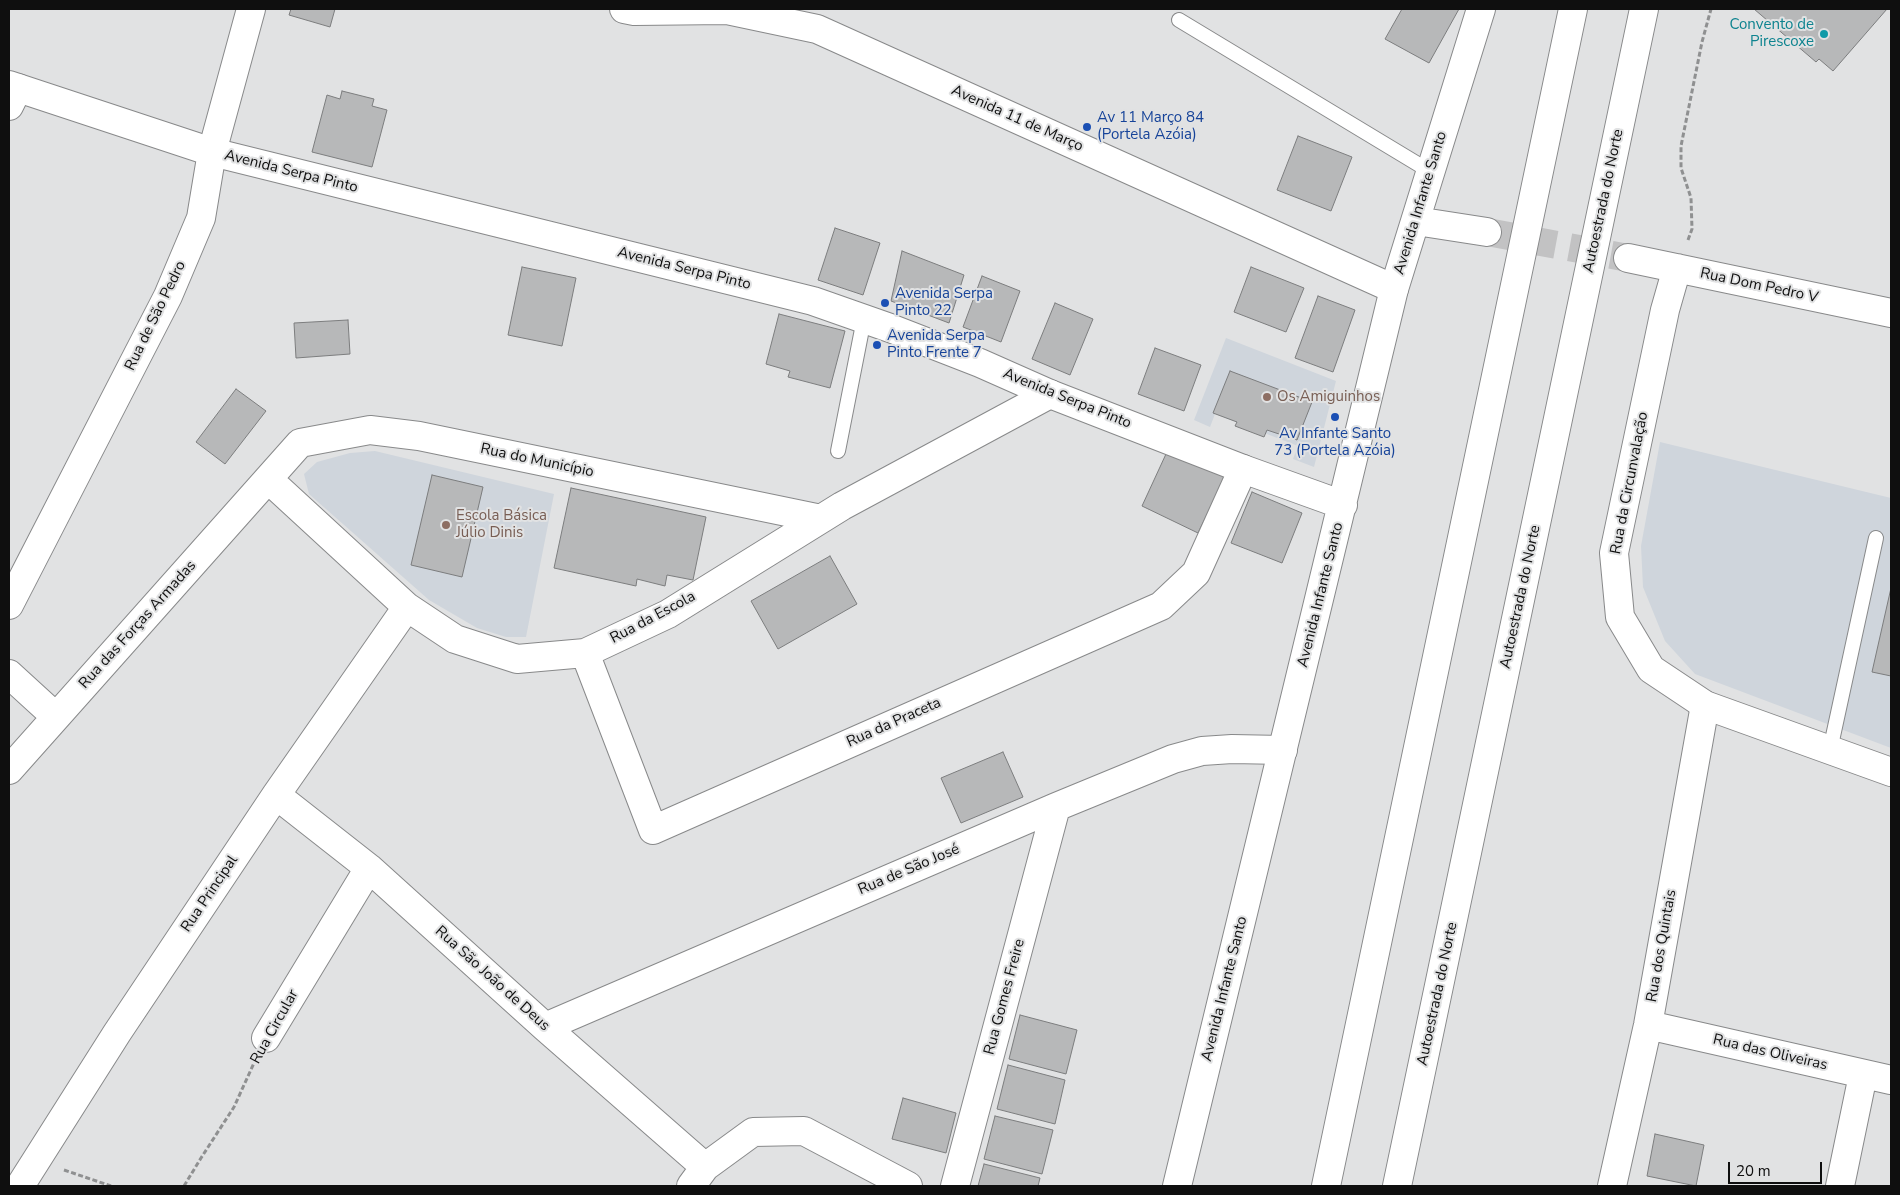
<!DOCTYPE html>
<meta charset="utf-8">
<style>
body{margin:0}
#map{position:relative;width:1900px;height:1195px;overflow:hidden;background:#e1e2e3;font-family:"Nunito Sans",sans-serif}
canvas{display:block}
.frame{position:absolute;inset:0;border:10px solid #0f0f0f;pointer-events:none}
.scale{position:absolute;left:1728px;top:1162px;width:94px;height:22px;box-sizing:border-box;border:2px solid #0f0f0f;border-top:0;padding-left:6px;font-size:15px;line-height:18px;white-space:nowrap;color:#0f0f0f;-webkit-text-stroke:4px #e1e2e3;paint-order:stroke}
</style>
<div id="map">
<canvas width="1900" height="1195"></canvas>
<div class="frame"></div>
<div class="scale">20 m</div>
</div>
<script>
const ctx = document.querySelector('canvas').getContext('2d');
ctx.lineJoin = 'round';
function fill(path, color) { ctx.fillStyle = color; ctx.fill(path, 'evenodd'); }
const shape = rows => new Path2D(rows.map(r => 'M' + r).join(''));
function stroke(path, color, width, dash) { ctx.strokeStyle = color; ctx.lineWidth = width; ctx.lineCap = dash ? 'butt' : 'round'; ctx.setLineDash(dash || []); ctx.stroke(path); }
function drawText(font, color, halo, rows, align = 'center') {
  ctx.font = font + ' "Nunito Sans",sans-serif'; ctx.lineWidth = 4; ctx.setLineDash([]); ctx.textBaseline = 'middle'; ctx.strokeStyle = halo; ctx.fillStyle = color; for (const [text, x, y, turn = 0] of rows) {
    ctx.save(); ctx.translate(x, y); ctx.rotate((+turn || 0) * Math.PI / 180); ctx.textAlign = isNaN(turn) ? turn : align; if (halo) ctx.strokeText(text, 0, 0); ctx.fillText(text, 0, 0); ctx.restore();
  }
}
fill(shape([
 [1226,338,1336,381,1314,467,1293,459,1298,446,1215,414,1210,427,1194,420],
 [1660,442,1891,498,1891,748,1695,674,1665,641,1643,587,1641,546],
 [375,451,554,494,526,637,506,637,477,628,429,600,309,494,304,474,317,462,350,453]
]), '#cfd5dc');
const building = shape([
 [291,9,335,9,330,27,289,15,291,9],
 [1402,9,1459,9,1429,63,1385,39,1402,9],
 [1754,9,1887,9,1833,71,1819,59,1816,62,1754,9],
 [342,91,374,99,372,106,387,110,372,167,312,152,327,95,340,99,342,91],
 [1298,136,1352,157,1331,211,1277,190,1298,136],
 [835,228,880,243,863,295,818,280,835,228],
 [902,251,964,275,949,323,891,301,902,251],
 [522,267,576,278,562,346,508,335,522,267],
 [1251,267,1304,288,1286,332,1234,312,1251,267],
 [982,276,1020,291,1001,342,963,327,982,276],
 [1318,296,1355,310,1333,372,1295,358,1318,296],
 [1055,303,1093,319,1070,375,1032,359,1055,303],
 [779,314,845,331,830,388,788,377,790,371,766,364,779,314],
 [348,320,350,354,296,358,294,323,348,320],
 [1155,348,1201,365,1184,411,1138,394,1155,348],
 [1230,371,1312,402,1297,440,1267,430,1264,437,1235,426,1237,422,1213,413,1230,371],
 [236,389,266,411,225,464,196,442,236,389],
 [1166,454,1225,477,1198,533,1142,506,1166,454],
 [432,475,483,487,462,577,411,565,432,475],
 [571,488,706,517,693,580,667,575,665,586,637,579,636,586,554,568,571,488],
 [1252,492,1302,513,1282,563,1231,543,1252,492],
 [830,556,857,604,778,649,751,601,830,556],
 [1891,588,1891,676,1872,672,1891,588],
 [1003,752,1023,797,961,823,941,778,1003,752],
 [1020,1015,1077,1030,1066,1074,1009,1059,1020,1015],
 [1008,1065,1065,1080,1055,1124,997,1109,1008,1065],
 [903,1098,956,1113,946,1153,892,1139,903,1098],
 [995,1116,1053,1130,1042,1174,984,1159,995,1116],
 [1655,1134,1704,1145,1696,1186,1647,1176,1655,1134],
 [984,1164,1040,1178,1038,1186,978,1186,984,1164]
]);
fill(building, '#b7b8b9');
stroke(building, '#7c7d7e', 1);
stroke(shape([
 [1487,232,1628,258]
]), '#c2c2c3', 28, [28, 14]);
const service = shape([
 [1179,20,1431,172],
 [838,451,864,319],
 [1830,750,1876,538]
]);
const minor = shape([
 [624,9,634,11,727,10,817,29,1394,289],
 [9,106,18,88],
 [268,479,407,607,455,639,517,659,585,653,668,614,842,506,1050,394],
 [9,605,168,296,201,218,212,152,251,9],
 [585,653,653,830,1161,606,1196,573,1243,469],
 [9,674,56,717],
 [9,770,300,443,370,430,419,436,821,519],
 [276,795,369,868,545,1027,705,1167],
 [1648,1025,1891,1080],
 [545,1027,1056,807,1173,759,1202,751,1232,749,1283,750],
 [266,1038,369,868],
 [20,1186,117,1033,276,795,407,607],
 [691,1186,705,1167,753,1132,804,1131,908,1186],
 [955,1186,1056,807],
 [1612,1186,1648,1025,1705,705],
 [1840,1186,1863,1075]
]);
const tertiary = shape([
 [9,85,212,152,813,301,890,328,980,363,1050,394,1243,469,1343,505],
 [1416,221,1487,232],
 [1628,258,1891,313],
 [1677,268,1665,310,1614,553,1620,617,1651,669,1705,705,1891,772],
 [1177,1186,1394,289,1481,9]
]);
const motorway = shape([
 [1326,1186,1573,9],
 [1397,1186,1644,9]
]);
stroke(service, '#88898a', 16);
stroke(minor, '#88898a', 30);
stroke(tertiary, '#88898a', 30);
stroke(motorway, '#88898a', 30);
stroke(shape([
 [1688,240,1692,229,1691,198,1681,168,1681,146,1702,42,1711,9],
 [64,1170,111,1186],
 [184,1186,201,1158,234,1107,254,1063]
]), '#8f9091', 3, [5, 2.5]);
stroke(service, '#fff', 14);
stroke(minor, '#fff', 28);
stroke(tertiary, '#fff', 28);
stroke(motorway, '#fff', 28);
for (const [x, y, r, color] of [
 [1824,34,5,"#0f9aa8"],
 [1087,127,5,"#1a4fb4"],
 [885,303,5,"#1a4fb4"],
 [877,345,5,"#1a4fb4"],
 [1267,397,5,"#8d6e63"],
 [1335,417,5,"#1a4fb4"],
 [446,525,5,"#8d6e63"]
]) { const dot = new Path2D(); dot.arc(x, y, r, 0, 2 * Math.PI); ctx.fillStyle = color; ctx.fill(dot); stroke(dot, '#e1e2e3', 2); }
drawText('15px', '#0d838f', '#e1e2e3', [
 ["Convento de",1814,25],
 ["Pirescoxe",1814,42]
], 'right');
drawText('15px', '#164399', '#e1e2e3', [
 ["Av 11 Março 84",1097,118],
 ["(Portela Azóia)",1097,135],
 ["Avenida Serpa",895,294],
 ["Pinto 22",895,311],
 ["Avenida Serpa",887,336],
 ["Pinto Frente 7",887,353],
 ["Av Infante Santo",1335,434,"center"],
 ["73 (Portela Azóia)",1335,451,"center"]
], 'left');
drawText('15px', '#0f0f0f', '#e1e2e3', [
 ["Avenida 11 de Março",1017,119,24],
 ["Avenida Serpa Pinto",291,172,14],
 ["Autoestrada do Norte",1604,201,-78],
 ["Avenida Infante Santo",1421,203,-73],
 ["Avenida Serpa Pinto",684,269,14],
 ["Rua Dom Pedro V",1759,286,12],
 ["Rua de São Pedro",156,316,-64],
 ["Avenida Serpa Pinto",1067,399,22],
 ["Rua do Município",537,461,12],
 ["Rua da Circunvalação",1630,483,-79],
 ["Avenida Infante Santo",1321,595,-76],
 ["Autoestrada do Norte",1521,597,-78],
 ["Rua da Escola",653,618,-28],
 ["Rua das Forças Armadas",138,625,-48],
 ["Rua da Praceta",894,723,-24],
 ["Rua de São José",909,870,-23],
 ["Rua Principal",210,894,-56],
 ["Rua dos Quintais",1662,946,-80],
 ["Rua São João de Deus",492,979,42],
 ["Avenida Infante Santo",1225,989,-76],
 ["Autoestrada do Norte",1438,994,-78],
 ["Rua Gomes Freire",1005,997,-75],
 ["Rua Circular",275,1027,-61],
 ["Rua das Oliveiras",1770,1053,13]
]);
drawText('15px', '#785e54', '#e1e2e3', [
 ["Os Amiguinhos",1277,397],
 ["Escola Básica",456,516],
 ["Júlio Dinis",456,533]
], 'left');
</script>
